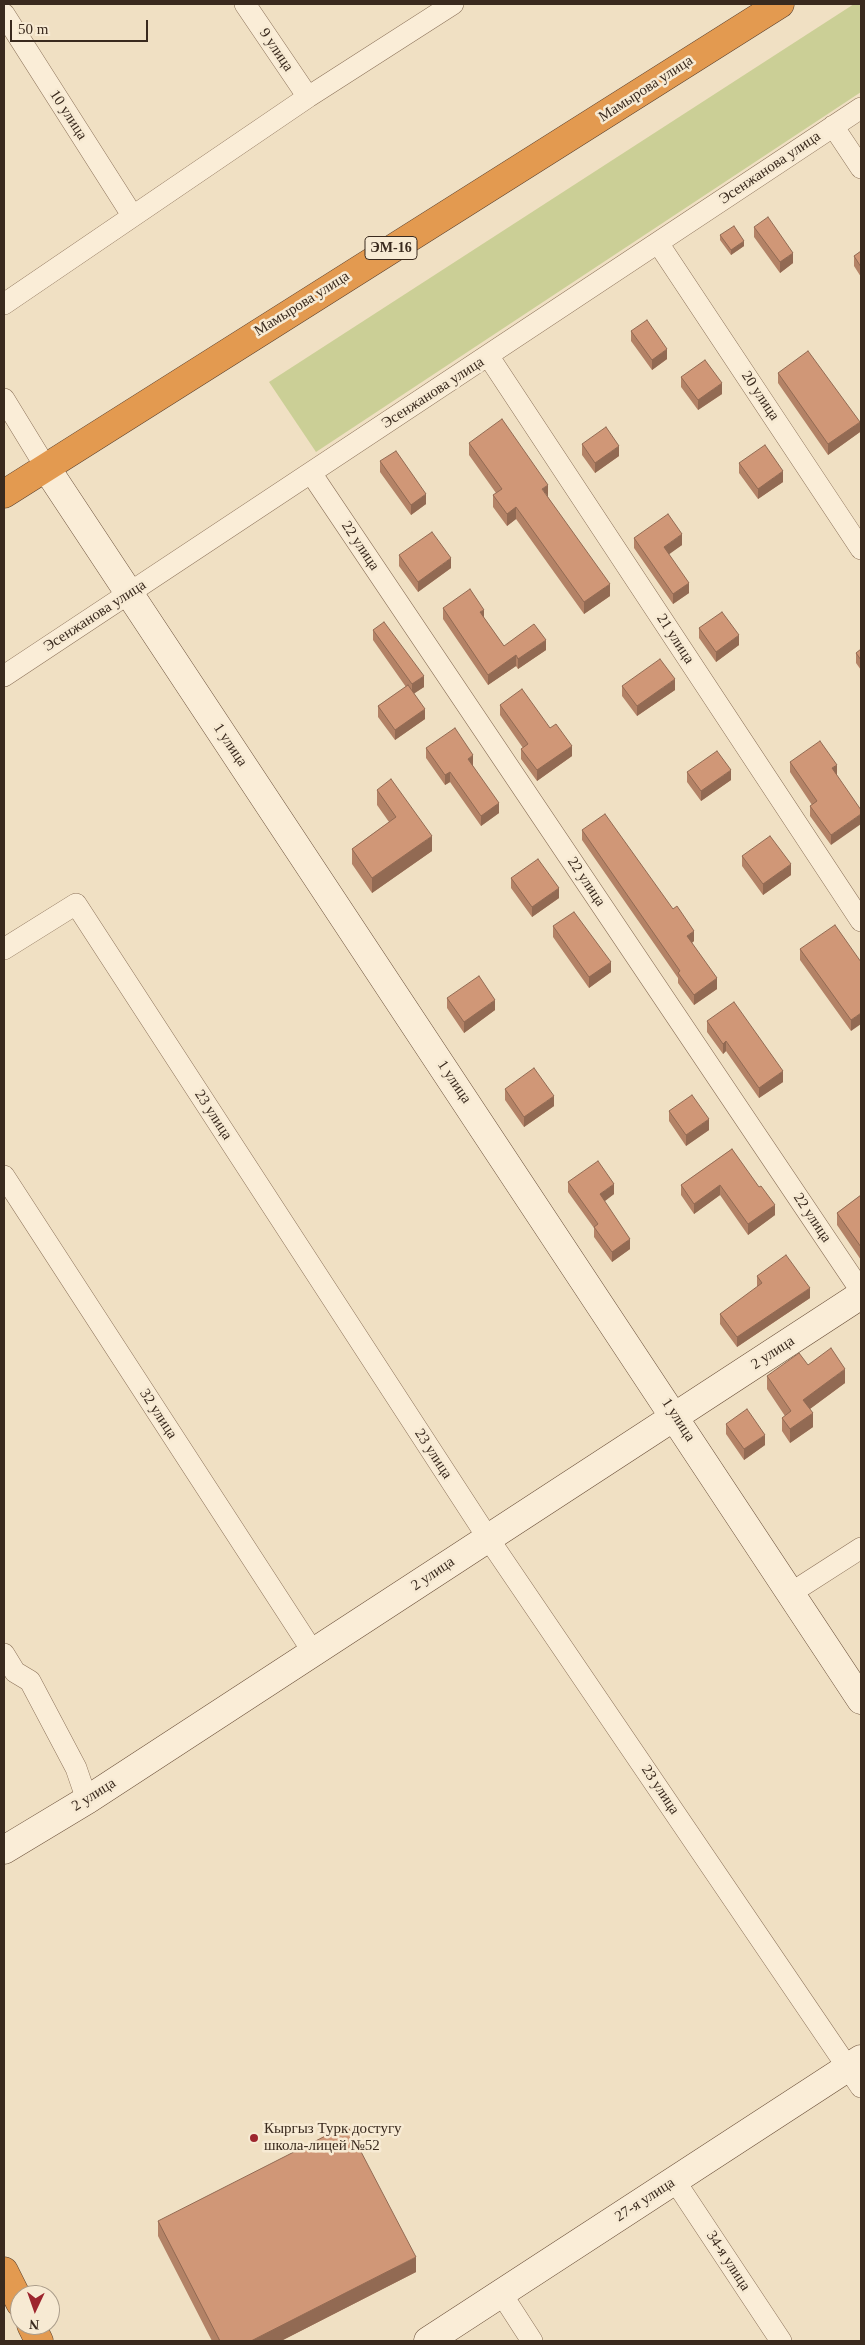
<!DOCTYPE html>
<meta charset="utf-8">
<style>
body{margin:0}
#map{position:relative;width:865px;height:2345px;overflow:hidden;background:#f0e0c3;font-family:"Times New Roman",serif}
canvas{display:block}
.frame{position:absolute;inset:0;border:5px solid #3a2a1e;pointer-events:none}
.north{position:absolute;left:10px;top:2285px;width:50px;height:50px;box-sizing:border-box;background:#f7ead3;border:1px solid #ab9d8b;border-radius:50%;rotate:183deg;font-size:14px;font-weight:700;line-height:20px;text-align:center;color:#3a2a1e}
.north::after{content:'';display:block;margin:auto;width:18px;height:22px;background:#9d262e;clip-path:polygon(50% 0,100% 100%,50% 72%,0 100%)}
.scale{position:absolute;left:10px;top:20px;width:138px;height:22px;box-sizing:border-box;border:2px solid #3a2a1e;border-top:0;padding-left:6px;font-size:15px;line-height:18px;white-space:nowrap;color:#3a2a1e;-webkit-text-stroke:4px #f7ead3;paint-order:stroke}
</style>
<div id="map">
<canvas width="865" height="2345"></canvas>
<div class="frame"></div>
<div class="north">N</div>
<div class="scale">50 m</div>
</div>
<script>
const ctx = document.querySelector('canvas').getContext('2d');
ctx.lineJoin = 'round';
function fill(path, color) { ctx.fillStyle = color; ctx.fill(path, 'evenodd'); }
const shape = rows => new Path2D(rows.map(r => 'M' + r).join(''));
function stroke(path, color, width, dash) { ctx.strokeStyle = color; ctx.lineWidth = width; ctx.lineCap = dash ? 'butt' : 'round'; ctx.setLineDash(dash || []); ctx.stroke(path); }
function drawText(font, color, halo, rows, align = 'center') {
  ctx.font = font + ' "Times New Roman",serif'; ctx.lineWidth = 5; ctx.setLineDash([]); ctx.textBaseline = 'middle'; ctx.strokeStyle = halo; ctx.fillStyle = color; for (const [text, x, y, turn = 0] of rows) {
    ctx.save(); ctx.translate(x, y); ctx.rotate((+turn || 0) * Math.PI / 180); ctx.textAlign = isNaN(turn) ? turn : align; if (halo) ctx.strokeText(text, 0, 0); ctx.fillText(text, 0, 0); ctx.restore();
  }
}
fill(shape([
 [854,4,861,4,861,92,316,452,269,382]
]), '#cbcf96');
const street = shape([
 [245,4,308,97],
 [4,14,132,215],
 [833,126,861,168],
 [658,243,861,549],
 [4,304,308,97,453,4],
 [489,357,861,921],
 [4,399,45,466],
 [311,473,861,1291],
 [4,676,861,108],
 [4,949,76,904,488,1538,861,2087],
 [4,1176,313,1652],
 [791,1593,861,1548],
 [4,1654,15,1672,30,1681,76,1768,87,1800],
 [675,2181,781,2341],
 [501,2293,532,2341]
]);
const secondary = shape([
 [45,466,861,1700],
 [4,1850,87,1800,861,1295],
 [428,2341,861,2059]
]);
const highway = shape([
 [4,494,780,4],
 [4,2271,20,2303],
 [31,2325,39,2341]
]);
stroke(street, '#8b7159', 22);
stroke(secondary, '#6d523c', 29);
stroke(highway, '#593f2d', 29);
stroke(street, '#faedd7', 21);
stroke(secondary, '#faedd7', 28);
stroke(highway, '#e39a50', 28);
fill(shape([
 [754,227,793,263,780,273,754,237],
 [720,235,744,246,731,255,720,240],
 [861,251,861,277,854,266,854,256],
 [631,331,667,359,652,370,631,341],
 [778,373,860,432,828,455,778,383],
 [681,377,722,394,698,410,681,387],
 [469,443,548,497,610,596,584,614,516,519,507,526,493,507,493,495,496,493,469,455],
 [582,444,619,456,595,473,582,455],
 [380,461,426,504,411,515,380,472],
 [739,463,783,482,758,499,739,473],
 [634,538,682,545,668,554,689,593,673,604,634,548],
 [399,555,451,568,418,592,399,566],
 [443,608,484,618,504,646,546,650,518,669,516,666,488,685,443,619],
 [699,628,739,645,716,662,699,638],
 [373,630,424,687,414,693,425,719,395,740,378,717,378,706,406,687,373,640],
 [861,649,861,670,856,663,856,653],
 [622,686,675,690,637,716,622,696],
 [500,705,550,728,572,756,537,781,521,759,521,749,523,748,500,715],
 [426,748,473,765,473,766,499,813,481,826,450,782,445,785,426,758],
 [790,762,837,775,831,845,810,816,810,806,812,805,790,772],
 [687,772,731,780,701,801,687,782],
 [377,790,432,851,372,893,352,864,352,849,389,822,377,805],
 [582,830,694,941,692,943,717,989,694,1005,678,983,678,978,582,840],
 [742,856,791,875,763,895,742,866],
 [511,878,559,898,532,917,511,888],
 [553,926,611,972,589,988,553,937],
 [800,949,861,962,851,1031,800,960],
 [447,998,495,1010,464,1033,447,1008],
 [707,1021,783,1082,759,1098,726,1051,723,1054,707,1032],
 [505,1089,554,1106,524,1127,505,1100],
 [669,1111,709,1130,686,1146,669,1121],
 [732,1149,775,1215,748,1235,720,1195,694,1214,681,1195,681,1185],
 [568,1182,614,1194,604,1201,630,1249,612,1262,594,1237,594,1228,568,1192],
 [861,1195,861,1260,837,1225,837,1213],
 [757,1276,810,1298,737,1347,720,1324,720,1314,758,1287,757,1286],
 [808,1365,845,1383,810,1409,813,1427,790,1443,782,1431,782,1418,785,1416,767,1389,767,1376],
 [726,1424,765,1445,744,1460,726,1434],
 [158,2221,416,2272,281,2341,212,2341,158,2236]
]), '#b38266');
fill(shape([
 [744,241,744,246,731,255,731,250],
 [793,253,793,263,780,273,780,262],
 [667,349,667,359,652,370,652,360],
 [722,383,722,394,698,410,698,400],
 [860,422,860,432,828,455,828,444],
 [619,446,619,456,595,473,595,463],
 [783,471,783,482,758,499,758,489],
 [548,485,548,497,542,489],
 [426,494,426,504,411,515,411,505],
 [516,507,516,519,507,526,507,514],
 [682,534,682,545,664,558,664,547],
 [451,558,451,568,418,592,418,582],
 [689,583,689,593,673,604,673,594],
 [610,584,610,596,584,614,584,602],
 [484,610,484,620,480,612],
 [739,635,739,645,716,662,716,652],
 [546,640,546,650,518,669,518,659],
 [516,655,516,666,488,685,488,675],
 [424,676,424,687,412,695,412,684],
 [675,679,675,690,637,716,637,706],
 [425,709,425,719,395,740,395,730],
 [572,746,572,756,537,781,537,770],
 [473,755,473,765,468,769,468,759],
 [837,765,837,775,832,779,832,768],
 [731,770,731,780,701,801,701,791],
 [450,772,450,782,445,785,445,775],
 [499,803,499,813,481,826,481,816],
 [861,814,861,824,831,845,831,835],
 [432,836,432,851,372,893,372,878],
 [791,864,791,875,763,895,763,884],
 [559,888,559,898,532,917,532,907],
 [694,931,694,941,687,946,687,936],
 [611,962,611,972,589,988,589,977],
 [717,978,717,989,694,1005,694,995],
 [495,1000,495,1010,464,1033,464,1022],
 [861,1013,861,1024,851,1031,851,1020],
 [726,1041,726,1051,723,1054,723,1044],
 [783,1071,783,1082,759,1098,759,1088],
 [554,1096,554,1106,524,1127,524,1117],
 [709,1119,709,1130,686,1146,686,1135],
 [614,1184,614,1194,600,1205,600,1194],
 [720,1185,720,1195,694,1214,694,1204],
 [775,1205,775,1215,748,1235,748,1224],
 [630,1239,630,1249,612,1262,612,1252],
 [810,1288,810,1298,737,1347,737,1337],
 [845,1369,845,1383,803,1414,803,1400],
 [813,1413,813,1427,790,1443,790,1429],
 [765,1435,765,1445,744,1460,744,1449],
 [416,2257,416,2272,281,2341,251,2341]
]), '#926a53');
const building = shape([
 [768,217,793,253,780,262,754,227,768,217],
 [734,226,744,241,731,250,720,235,734,226],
 [861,251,861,267,854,256,861,251],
 [647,320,667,349,652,360,631,331,647,320],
 [808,351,860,422,828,444,778,373,808,351],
 [705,360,722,383,698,400,681,377,705,360],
 [502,419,548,485,542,489,610,584,584,602,516,507,507,514,493,495,502,489,469,443,502,419],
 [606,427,619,446,595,463,582,444,606,427],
 [765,445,783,471,758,489,739,463,765,445],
 [396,451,426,494,411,505,380,461,396,451],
 [668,514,682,534,664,547,689,583,673,594,634,538,668,514],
 [432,532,451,558,418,582,399,555,432,532],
 [470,589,484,610,480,612,504,646,534,624,546,640,518,659,516,655,488,675,443,608,470,589],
 [722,612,739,635,716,652,699,628,722,612],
 [384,622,424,676,412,684,373,630,384,622],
 [861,649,861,660,856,653,861,649],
 [660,659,675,679,637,706,622,686,660,659],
 [408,685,425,709,395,730,378,706,408,685],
 [522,689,550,728,556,724,572,746,537,770,521,749,528,744,500,705,522,689],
 [455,728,473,755,468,759,499,803,481,816,450,772,445,775,426,748,455,728],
 [820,741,837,765,832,768,861,810,861,814,831,835,810,806,817,801,790,762,820,741],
 [717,751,731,770,701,791,687,772,717,751],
 [391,779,432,836,372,878,352,849,396,817,377,790,391,779],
 [605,814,673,909,677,906,694,931,687,936,717,978,694,995,678,973,680,971,582,830,605,814],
 [770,836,791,864,763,884,742,856,770,836],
 [538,859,559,888,532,907,511,878,538,859],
 [574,912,611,962,589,977,553,926,574,912],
 [835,925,861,962,861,1013,851,1020,800,949,835,925],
 [479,976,495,1000,464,1022,447,998,479,976],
 [734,1002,783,1071,759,1088,726,1041,723,1044,707,1021,734,1002],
 [534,1068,554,1096,524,1117,505,1089,534,1068],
 [692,1095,709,1119,686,1135,669,1111,692,1095],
 [732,1149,759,1187,761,1186,775,1205,748,1224,720,1185,694,1204,681,1185,732,1149],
 [598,1161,614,1184,600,1194,630,1239,612,1252,594,1227,598,1224,568,1182,598,1161],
 [861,1195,861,1247,837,1213,861,1195],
 [786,1255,810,1288,737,1337,720,1314,762,1283,757,1276,786,1255],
 [831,1348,845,1369,803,1400,813,1413,790,1429,782,1418,791,1411,767,1376,799,1353,808,1365,831,1348],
 [747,1409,765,1435,744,1449,726,1424,747,1409],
 [347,2125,416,2257,251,2341,220,2341,158,2221,347,2125]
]);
fill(building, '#d09777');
stroke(building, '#926a53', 1);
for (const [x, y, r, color] of [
 [254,2138,5,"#9d262e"]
]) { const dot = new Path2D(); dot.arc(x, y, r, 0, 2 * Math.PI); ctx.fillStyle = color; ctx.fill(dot); stroke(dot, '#f7ead3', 2); }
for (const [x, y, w] of [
 [391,248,52]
]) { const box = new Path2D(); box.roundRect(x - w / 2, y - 11.5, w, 23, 4); ctx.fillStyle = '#f7ead3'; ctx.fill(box); stroke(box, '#3a2a1e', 1); }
drawText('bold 14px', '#3a2a1e', null, [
 ["ЭМ-16",391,248]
]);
drawText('15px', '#3a2a1e', '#f7ead3', [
 ["9 улица",276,50,56],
 ["Мамырова улица",646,89,-33],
 ["10 улица",68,115,57],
 ["Эсенжанова улица",770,168,-34],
 ["Мамырова улица",302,304,-32],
 ["Эсенжанова улица",433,393,-33],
 ["20 улица",760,396,56],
 ["22 улица",360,546,56],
 ["Эсенжанова улица",95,616,-33],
 ["21 улица",675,639,57],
 ["1 улица",230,745,56],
 ["22 улица",586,882,56],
 ["1 улица",454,1082,56],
 ["23 улица",213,1115,57],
 ["22 улица",812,1218,56],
 ["2 улица",773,1353,-33],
 ["32 улица",158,1414,57],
 ["1 улица",678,1420,57],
 ["23 улица",433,1454,57],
 ["2 улица",433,1574,-34],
 ["23 улица",660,1790,56],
 ["2 улица",94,1795,-32],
 ["27-я улица",645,2200,-33],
 ["34-я улица",728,2261,57]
]);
drawText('15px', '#3a2a1e', '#f7ead3', [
 ["Кыргыз Турк достугу",264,2129],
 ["школа-лицей №52",264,2146]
], 'left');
</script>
